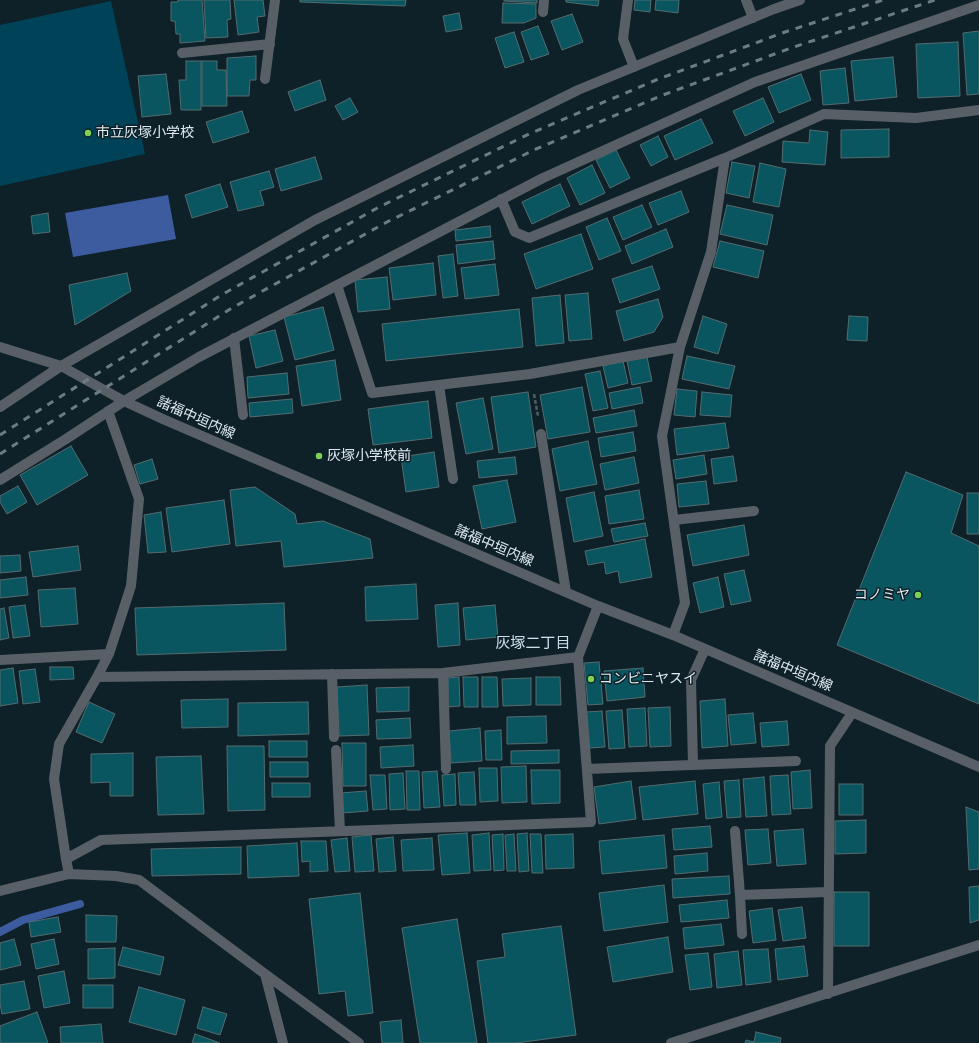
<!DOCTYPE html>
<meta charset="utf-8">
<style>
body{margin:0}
canvas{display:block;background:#0e2028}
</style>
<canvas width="979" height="1043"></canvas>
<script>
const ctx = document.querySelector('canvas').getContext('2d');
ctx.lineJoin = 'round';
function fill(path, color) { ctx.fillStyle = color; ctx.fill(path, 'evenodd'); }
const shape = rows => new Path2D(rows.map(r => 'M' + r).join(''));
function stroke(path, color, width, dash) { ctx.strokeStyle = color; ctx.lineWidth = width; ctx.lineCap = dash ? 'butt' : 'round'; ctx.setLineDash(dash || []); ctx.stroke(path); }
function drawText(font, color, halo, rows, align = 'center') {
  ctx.font = font + ' Raleway,"Noto Sans JP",sans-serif'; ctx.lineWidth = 3; ctx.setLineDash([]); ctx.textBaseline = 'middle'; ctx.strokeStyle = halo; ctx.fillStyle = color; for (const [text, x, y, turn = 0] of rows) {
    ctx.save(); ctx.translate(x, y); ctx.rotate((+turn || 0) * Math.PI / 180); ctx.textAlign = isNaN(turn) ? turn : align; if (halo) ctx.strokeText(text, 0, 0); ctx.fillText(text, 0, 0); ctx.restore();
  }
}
fill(shape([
 [111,1,145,154,0,186,0,25]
]), '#004258');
fill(shape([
 [168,195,176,239,73,257,65,213]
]), '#3d5c9f');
stroke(shape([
 [0,932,23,920,80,904]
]), '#3d5c9f', 8);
const building = shape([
 [178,0,202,0,205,41,180,43,180,34,176,34,175,21,171,21,171,2,178,2,178,0],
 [204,0,230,0,231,19,227,20,228,37,206,38,204,0],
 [234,0,263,0,265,16,257,17,259,32,238,35,234,0],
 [300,0,406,0,405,6,300,2,300,0],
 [504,0,537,0,537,3,504,1,504,0],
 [566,0,599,0,598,6,566,2,566,0],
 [635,0,651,0,650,12,634,10,635,0],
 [656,0,679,0,678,13,655,10,656,0],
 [503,3,536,4,536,18,524,23,502,23,503,3],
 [459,13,462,29,446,32,443,16,459,13],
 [572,14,583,42,562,50,551,21,572,14],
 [538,26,549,54,531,60,521,32,538,26],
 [979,31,979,94,967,95,963,33,979,31],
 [514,32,524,62,505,68,495,38,514,32],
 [958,42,960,96,918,98,916,44,958,42],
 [256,56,256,80,250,80,249,96,227,96,227,58,256,56],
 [893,57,897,97,855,101,851,61,893,57],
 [186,61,201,61,201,110,181,110,179,80,186,80,186,61],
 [202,61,217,61,217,70,226,70,227,106,202,106,202,61],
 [845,68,849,103,823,105,820,71,845,68],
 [166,74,171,114,142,117,138,76,166,74],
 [801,74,811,100,779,113,768,87,801,74],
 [320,80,326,100,295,111,288,92,320,80],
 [350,98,358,112,343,120,335,106,350,98],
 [763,98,774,122,745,136,733,111,763,98],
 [242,111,249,132,213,143,206,122,242,111],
 [701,119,713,143,675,160,664,136,701,119],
 [889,129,889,157,841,158,841,130,889,129],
 [810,130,828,132,825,165,782,162,783,141,809,143,810,130],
 [658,136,668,157,651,166,640,145,658,136],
 [616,150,630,178,610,188,596,160,616,150],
 [315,157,322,179,281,191,275,169,315,157],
 [732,162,755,166,749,198,726,193,732,162],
 [760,163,786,169,779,207,753,202,760,163],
 [592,165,605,193,580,205,567,178,592,165],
 [269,171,274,187,260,191,264,205,238,211,230,182,269,171],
 [220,184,228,207,192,218,185,195,220,184],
 [560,184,570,206,532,224,522,202,560,184],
 [681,191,689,212,658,225,649,203,681,191],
 [642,205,652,227,623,240,613,217,642,205],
 [727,205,773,215,767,245,720,234,727,205],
 [48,213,50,232,33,234,31,216,48,213],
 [607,218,621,251,599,260,586,227,607,218],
 [490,226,491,237,456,241,455,230,490,226],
 [666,229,673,247,632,264,625,246,666,229],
 [581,234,593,269,536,289,524,254,581,234],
 [493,241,495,259,458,264,456,245,493,241],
 [720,241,764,251,758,278,713,267,720,241],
 [453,254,458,296,443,298,438,256,453,254],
 [433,263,436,295,393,300,389,268,433,263],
 [495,264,499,295,465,299,461,268,495,264],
 [652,266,660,289,620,303,612,279,652,266],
 [127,273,131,291,75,325,69,285,127,273],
 [387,277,390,309,358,312,355,280,387,277],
 [588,293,592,339,569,341,565,295,588,293],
 [560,295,564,343,536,346,532,298,560,295],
 [658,299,663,317,654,332,624,341,616,311,658,299],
 [323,307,334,350,295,360,284,317,323,307],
 [519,309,523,347,386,361,382,324,519,309],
 [703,316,727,324,718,354,694,347,703,316],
 [849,316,868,317,867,341,847,340,849,316],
 [275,330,283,361,256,368,249,336,275,330],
 [687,356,735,366,729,389,682,379,687,356],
 [647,357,652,381,632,385,627,361,647,357],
 [335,360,341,400,302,406,296,366,335,360],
 [623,361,628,383,608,388,603,366,623,361],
 [600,371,608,408,593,411,585,374,600,371],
 [287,373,289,394,248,398,247,377,287,373],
 [582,387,590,432,548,439,540,395,582,387],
 [640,387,643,403,612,409,609,393,640,387],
 [677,389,697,391,695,417,674,415,677,389],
 [528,392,536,447,499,453,491,397,528,392],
 [702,392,732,395,730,417,700,415,702,392],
 [483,398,493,449,466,454,456,403,483,398],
 [292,399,293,413,250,417,249,403,292,399],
 [428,401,432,438,373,445,368,409,428,401],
 [634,410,637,426,596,433,593,418,634,410],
 [725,423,729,448,677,455,674,429,725,423],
 [633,432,636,451,601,457,598,438,633,432],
 [588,441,597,484,560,491,552,449,588,441],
 [71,446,88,475,37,505,20,475,71,446],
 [434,452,439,487,406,492,401,457,434,452],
 [704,455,707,474,676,479,673,460,704,455],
 [733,456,737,481,714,484,711,459,733,456],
 [515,457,517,474,479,478,477,461,515,457],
 [634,457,639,483,605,490,600,464,634,457],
 [152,459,158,479,140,484,134,465,152,459],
 [906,472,963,495,951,533,979,546,979,704,837,645,906,472],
 [507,480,516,522,482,529,473,486,507,480],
 [706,481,709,504,679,507,677,484,706,481],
 [18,486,27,502,7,514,0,502,0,496,18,486],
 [255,487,295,514,297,524,323,521,370,539,373,558,284,567,281,541,236,546,230,490,255,487],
 [639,490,644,519,609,524,605,496,639,490],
 [594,492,603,536,574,542,566,498,594,492],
 [967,493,979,493,979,534,967,534,967,493],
 [224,500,230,544,172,552,166,508,224,500],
 [161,512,166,552,148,553,144,515,161,512],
 [645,523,648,536,614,542,611,529,645,523],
 [744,525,749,555,693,566,687,535,744,525],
 [645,539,652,577,620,583,618,571,606,574,604,562,588,565,585,551,645,539],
 [78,546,81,570,33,577,29,552,78,546],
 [20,555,21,571,0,573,0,556,20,555],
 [744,570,751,601,731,605,724,574,744,570],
 [26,577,28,595,0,598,0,580,26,577],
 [718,577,724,607,700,613,693,583,718,577],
 [416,584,418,619,366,621,365,587,416,584],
 [75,588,78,624,41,627,38,590,75,588],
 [284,603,286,650,137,655,135,608,284,603],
 [458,603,460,645,438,647,435,605,458,603],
 [25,605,30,636,13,638,9,607,25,605],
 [495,605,498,637,466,640,463,608,495,605],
 [4,608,9,638,0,640,0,609,4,608],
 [599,662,603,704,588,705,584,663,599,662],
 [50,667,73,667,74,679,50,680,50,667],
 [13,668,18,703,0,706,0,670,13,668],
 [643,668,645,697,607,701,604,671,643,668],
 [35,669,40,702,23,704,19,671,35,669],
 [459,677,460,706,448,707,448,678,459,677],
 [463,677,478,677,478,707,464,707,463,677],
 [482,677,497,677,498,707,482,707,482,677],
 [536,677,560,677,561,705,536,705,536,677],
 [531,678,531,705,503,706,502,679,531,678],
 [367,685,369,735,339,736,337,687,367,685],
 [409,687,409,711,377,712,376,688,409,687],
 [228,699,228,727,182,728,181,700,228,699],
 [725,699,728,746,702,748,700,701,725,699],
 [89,702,115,714,102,743,76,732,89,702],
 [308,702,309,734,238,736,238,703,308,702],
 [670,707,671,746,650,747,648,708,670,707],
 [645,708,647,746,629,747,627,709,645,708],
 [622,710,625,748,609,749,606,711,622,710],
 [602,711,605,747,589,748,586,712,602,711],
 [753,713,756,743,731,745,728,715,753,713],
 [546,716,547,743,507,744,507,717,546,716],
 [410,718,411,738,377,739,376,720,410,718],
 [787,721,789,745,762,747,760,723,787,721],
 [480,728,482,761,451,763,449,731,480,728],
 [501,730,502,760,486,760,485,731,501,730],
 [269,741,307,741,307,757,269,757,269,741],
 [342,743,366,743,366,786,343,786,342,743],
 [413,745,414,766,381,768,380,747,413,745],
 [227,746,264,746,265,810,228,811,227,746],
 [559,750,559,763,511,764,511,751,559,750],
 [133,753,133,796,110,796,110,782,91,783,91,754,133,753],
 [201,756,204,814,158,815,156,757,201,756],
 [270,762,308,762,308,777,270,777,270,762],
 [526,766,527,802,502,803,501,767,526,766],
 [479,768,497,768,498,801,480,802,479,768],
 [531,770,560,770,560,803,532,804,531,770],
 [810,770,812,808,793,809,791,772,810,770],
 [406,771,419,771,420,810,407,810,406,771],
 [437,771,440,807,424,808,422,772,437,771],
 [474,772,476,805,460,805,458,773,474,772],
 [403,773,405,809,390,810,389,774,403,773],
 [455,774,456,805,444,806,442,775,455,774],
 [370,775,385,775,387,809,373,810,370,775],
 [788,775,791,814,772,815,770,776,788,775],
 [764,777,767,816,746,817,743,779,764,777],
 [739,780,741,817,727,818,724,781,739,780],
 [631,781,636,819,599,824,594,787,631,781],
 [695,781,698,814,643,820,639,787,695,781],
 [719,782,722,817,706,819,703,784,719,782],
 [272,783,310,783,310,797,272,797,272,783],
 [839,784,863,784,863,815,839,815,839,784],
 [366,791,368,811,342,813,341,793,366,791],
 [966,807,979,812,979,869,969,870,966,807],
 [866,820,866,853,835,854,835,821,866,820],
 [710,826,712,847,674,850,672,829,710,826],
 [768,829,771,863,748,865,745,830,768,829],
 [803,829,806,864,777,866,774,831,803,829],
 [467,833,470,873,442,875,438,835,467,833],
 [489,833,491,870,474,871,472,835,489,833],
 [527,833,529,871,519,872,517,834,527,833],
 [503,834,504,870,494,871,492,835,503,834],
 [514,834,516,871,507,871,505,835,514,834],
 [530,834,541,834,543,873,532,873,530,834],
 [573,834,574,868,546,869,545,835,573,834],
 [371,835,374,871,355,872,352,837,371,835],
 [664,835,667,868,602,874,599,841,664,835],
 [393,837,396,871,379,872,376,839,393,837],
 [347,838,350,871,335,872,331,840,347,838],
 [432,838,434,870,403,871,401,840,432,838],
 [301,841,326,841,328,871,310,872,310,861,302,862,301,841],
 [297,843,299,876,248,878,247,846,297,843],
 [241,847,241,874,152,876,151,849,241,847],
 [707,853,708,871,675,874,674,856,707,853],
 [729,876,730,894,673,898,672,879,729,876],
 [664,885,668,922,604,931,599,893,664,885],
 [979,886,979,920,970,923,969,887,979,886],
 [834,892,869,892,869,946,834,946,834,892],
 [360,893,373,1013,348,1016,345,991,319,994,309,899,360,893],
 [727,900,729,918,681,922,679,905,727,900],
 [802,907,806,938,783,941,778,910,802,907],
 [772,908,776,940,753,943,749,911,772,908],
 [86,915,117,916,116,942,86,942,86,915],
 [58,917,61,932,31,937,29,922,58,917],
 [457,919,477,1043,420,1043,402,928,457,919],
 [721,924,724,945,685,949,683,928,721,924],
 [561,926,576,1035,516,1043,488,1043,477,961,505,957,502,934,561,926],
 [668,937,673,972,613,982,607,947,668,937],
 [14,939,21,965,0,970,0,943,14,939],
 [54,939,59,964,36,969,31,944,54,939],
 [804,946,808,976,778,980,775,949,804,946],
 [123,947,164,957,160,975,118,965,123,947],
 [115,948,115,978,88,979,88,949,115,948],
 [768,949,771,982,746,985,743,950,768,949],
 [738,951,742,985,717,988,714,954,738,951],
 [708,953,712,987,690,990,685,955,708,953],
 [64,971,70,1003,44,1008,38,976,64,971],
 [24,981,30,1009,2,1014,0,1004,0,985,24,981],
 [83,985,113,985,113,1008,83,1008,83,985],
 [139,987,185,1000,176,1035,129,1022,139,987],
 [203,1007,227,1014,220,1035,197,1028,203,1007],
 [37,1012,48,1043,0,1043,0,1026,37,1012],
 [401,1020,403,1043,382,1043,380,1022,401,1020],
 [101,1024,103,1043,61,1043,60,1027,101,1024],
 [756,1032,781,1038,780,1043,745,1043,746,1040,754,1042,756,1032],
 [195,1034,220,1043,192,1043,195,1034]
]);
fill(building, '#095660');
stroke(building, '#546b6f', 1);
stroke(shape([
 [534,394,538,416]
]), '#4d5d64', 2.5, [4, 2]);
stroke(shape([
 [628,0,623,39,634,67],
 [746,0,753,18],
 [543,12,544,0],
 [182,53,270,44],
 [265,79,275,0],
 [501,199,515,232,529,238,725,158],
 [337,285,372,393,530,374,680,347],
 [234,338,243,415],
 [0,347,61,366,124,401,165,420,598,606,673,635,979,767],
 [439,385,453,479],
 [0,407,61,366,315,220,578,90,774,9,800,0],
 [541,434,566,592],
 [0,480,66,439,124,401,199,357,543,178,755,82,979,5],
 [674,520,754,511],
 [673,635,685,603,662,436,680,347,711,252,725,158,824,114,916,118,979,110],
 [0,660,109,654],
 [443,673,446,769],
 [332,674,334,737],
 [97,677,443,673,578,657],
 [336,750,340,831],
 [693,765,691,680,705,649],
 [587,769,796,761],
 [735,831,740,895,742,934],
 [66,859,101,840,591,822,578,657,598,606],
 [69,874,66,859,54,779,59,744,97,677,109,654,131,586,139,499,108,411],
 [0,891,69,874,116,876,139,880,265,974,359,1043],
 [740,895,828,892],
 [265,974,283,1043],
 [828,994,830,746,852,713],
 [671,1043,979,945]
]), '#595f66', 10);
stroke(shape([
 [0,435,223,294,379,207,529,134,656,80,785,32,883,0],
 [0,454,232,308,387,222,536,149,663,95,791,48,935,0]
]), '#6d7c83', 3, [7, 7]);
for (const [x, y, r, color] of [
 [88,133,4,"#7dd154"],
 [319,456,4,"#7dd154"],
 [918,595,4,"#7dd154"],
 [591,679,4,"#7dd154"]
]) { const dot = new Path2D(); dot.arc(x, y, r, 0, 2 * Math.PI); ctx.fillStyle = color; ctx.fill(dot); stroke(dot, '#0e2028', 1.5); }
drawText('14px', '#dfeaf0', '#0e2028', [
 ["市立灰塚小学校",96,133],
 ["灰塚小学校前",327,456],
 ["コノミヤ",910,595,"right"],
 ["コンビニヤスイ",599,679]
], 'left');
drawText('14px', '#dfeaf0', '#0e2028', [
 ["諸福中垣内線",196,418,24],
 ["諸福中垣内線",494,546,23],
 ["諸福中垣内線",793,671,23]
]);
drawText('15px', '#cae1ec', '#0e2028', [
 ["灰塚二丁目",533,643]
]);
</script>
